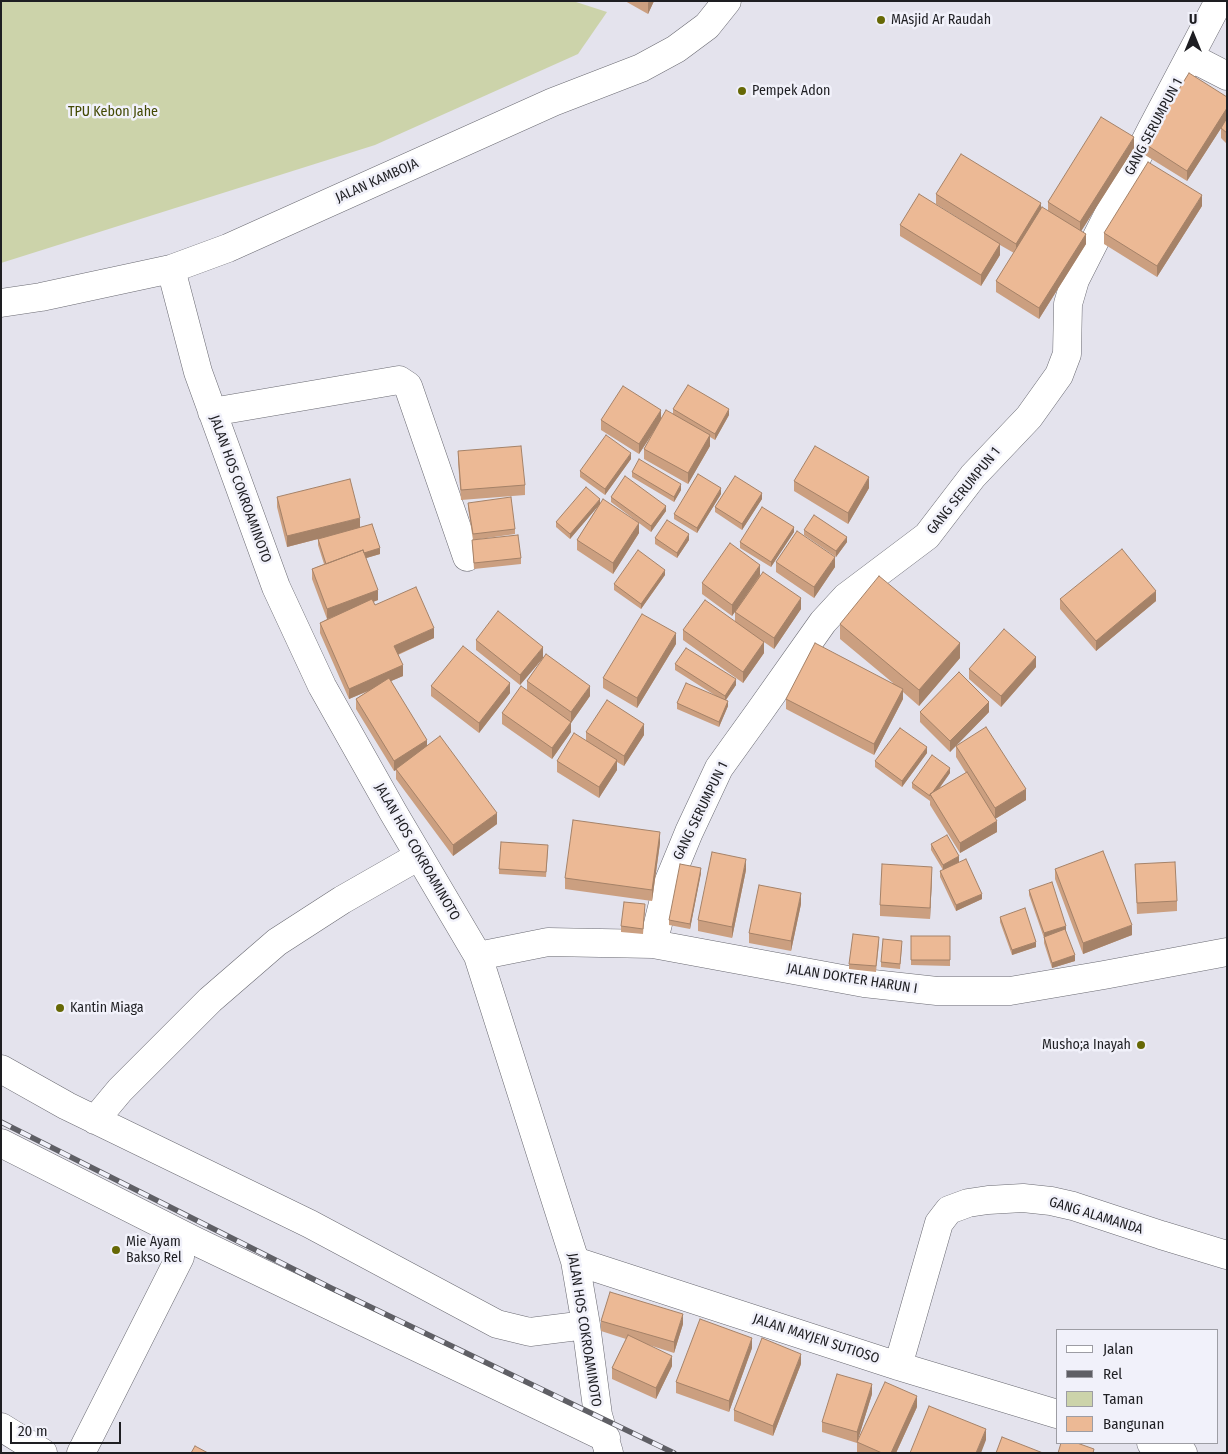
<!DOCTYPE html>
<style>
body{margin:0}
#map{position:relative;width:1228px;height:1454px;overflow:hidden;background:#e4e3ed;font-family:"Fira Sans Condensed",sans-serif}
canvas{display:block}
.frame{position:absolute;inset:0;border:2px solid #1e1e22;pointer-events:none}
.legend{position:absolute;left:1056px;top:1329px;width:162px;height:115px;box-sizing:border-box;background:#f1f1fa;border:1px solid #9d9da4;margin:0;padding:6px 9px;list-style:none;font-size:15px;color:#1e1e22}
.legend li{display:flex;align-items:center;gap:10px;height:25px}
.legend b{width:25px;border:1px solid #9d9da4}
.north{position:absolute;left:1168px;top:10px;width:50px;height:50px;-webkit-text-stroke:4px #f1f1fa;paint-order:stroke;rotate:0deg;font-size:14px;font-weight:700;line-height:20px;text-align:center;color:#1e1e22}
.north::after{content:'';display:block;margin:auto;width:18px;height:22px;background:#1e1e22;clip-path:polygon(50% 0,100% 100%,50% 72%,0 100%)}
.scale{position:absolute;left:10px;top:1422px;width:111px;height:22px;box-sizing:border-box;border:2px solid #1e1e22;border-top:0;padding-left:6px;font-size:15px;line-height:18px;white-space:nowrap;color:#1e1e22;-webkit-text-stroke:4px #f1f1fa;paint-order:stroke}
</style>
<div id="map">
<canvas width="1228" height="1454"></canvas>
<div class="frame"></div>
<ul class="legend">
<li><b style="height:6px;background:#fff"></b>Jalan</li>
<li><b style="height:6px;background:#5f5f65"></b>Rel</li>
<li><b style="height:14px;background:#ccd3aa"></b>Taman</li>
<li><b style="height:14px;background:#ecb995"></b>Bangunan</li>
</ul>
<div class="north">U</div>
<div class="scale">20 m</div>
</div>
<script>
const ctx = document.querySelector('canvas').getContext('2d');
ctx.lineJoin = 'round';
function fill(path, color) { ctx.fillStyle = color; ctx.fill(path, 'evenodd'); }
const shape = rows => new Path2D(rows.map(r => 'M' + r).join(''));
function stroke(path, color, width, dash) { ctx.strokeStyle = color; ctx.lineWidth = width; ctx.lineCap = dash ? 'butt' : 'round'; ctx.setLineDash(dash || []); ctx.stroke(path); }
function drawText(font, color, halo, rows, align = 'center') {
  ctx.font = font + ' "Fira Sans Condensed",sans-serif'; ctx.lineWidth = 5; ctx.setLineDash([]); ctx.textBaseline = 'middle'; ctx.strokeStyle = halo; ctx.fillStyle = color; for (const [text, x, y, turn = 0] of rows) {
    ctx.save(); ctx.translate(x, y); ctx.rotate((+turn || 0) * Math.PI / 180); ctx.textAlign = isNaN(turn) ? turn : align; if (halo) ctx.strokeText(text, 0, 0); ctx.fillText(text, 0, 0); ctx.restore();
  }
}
fill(shape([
 [1,1,573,1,607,12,578,54,375,145,1,263]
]), '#ccd3aa');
const minor = shape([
 [1190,57,1227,76],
 [171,269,198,372,276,587,322,686,393,812,478,956,575,1261,586,1325,598,1415,609,1453],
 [1,303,41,297,171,269,228,248,553,102,641,68,676,49,707,26,727,1],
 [212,412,399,380,408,386,467,557],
 [653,944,668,883,689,832,719,768,760,711,823,622,846,597,927,536,973,476,1029,417,1059,375,1067,354,1068,304,1075,280,1151,130,1219,1],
 [478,956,548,942,653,944,864,983,937,991,1010,991,1104,975,1227,952],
 [1,1069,67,1106,310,1224,497,1324,530,1332,586,1325],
 [95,1120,120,1090,210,1000,277,942,342,900,419,856],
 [1,1143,193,1240,606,1438],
 [575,1261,898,1366,1057,1414],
 [898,1366,939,1223,949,1210,968,1203,988,1200,1023,1198,1051,1201,1073,1206,1161,1235,1227,1255],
 [1,1427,43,1453],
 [1151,1443,1183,1453],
 [81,1453,180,1257]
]);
stroke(minor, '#6a6a72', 29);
stroke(minor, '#fff', 28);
const rail = shape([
 [1,1122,331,1288,674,1453]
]);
stroke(rail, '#5f5f65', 5.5);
stroke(rail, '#f1f1fa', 4, [11]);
fill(shape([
 [625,1,654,1,648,14],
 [1227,97,1227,144,1221,138,1221,128,1187,181,1145,155,1145,144],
 [1134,148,1081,231,1086,244,1039,319,996,292,996,281,1014,253,1000,245,1000,255,981,286,900,236,900,225,982,233,936,204,936,194,1048,211,1048,202],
 [1202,206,1157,277,1104,244,1104,233],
 [673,409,729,415,715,440,710,437,710,446,688,484,644,459,644,449,655,430,639,454,601,430,601,420,661,419,673,415],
 [458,451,525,485,525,495,461,500,458,462],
 [631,459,605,495,580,477,580,471],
 [632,472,681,490,674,502,632,477],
 [794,481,869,488,848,524,794,491],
 [721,494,697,533,674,519,674,514],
 [277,497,360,527,380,554,366,558,378,600,373,602,375,605,434,638,398,655,403,676,391,681,427,746,497,824,453,856,396,779,396,770,394,771,356,709,356,699,368,691,349,699,320,633,320,623,327,619,312,579,312,569,324,564,318,545,318,539,287,547,277,507],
 [611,497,666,511,651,532,611,502],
 [762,499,742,530,715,512,715,507],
 [468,503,515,529,515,534,473,540,468,508],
 [600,504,639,533,613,574,577,550,577,540,599,505,570,539,556,527,556,522],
 [804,530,847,542,836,557,804,535],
 [794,532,771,567,740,548,740,542],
 [655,538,689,540,677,558,655,544],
 [472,540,521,558,521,564,474,569],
 [776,562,835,567,814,598,776,572],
 [665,575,641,609,614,590,614,584],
 [760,575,801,609,774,649,764,642,764,653,743,683,683,640,683,630,735,621,735,612,732,616,702,594,702,583],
 [1060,599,1156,601,1096,651,1060,609],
 [840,624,960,658,919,706,903,692,903,699,874,755,786,709,786,699,893,683,840,639],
 [476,640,543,658,520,685,476,650],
 [676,644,637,708,603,688,603,678],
 [675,664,736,685,726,700,728,706,719,727,677,709,677,703,716,696,675,670],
 [1036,667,1001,707,969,679,969,669],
 [527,681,590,696,571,723,571,732,552,759,502,724,502,713,527,690],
 [431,686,510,693,479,733,431,696],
 [920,712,989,712,950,752,920,722],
 [586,732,644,735,624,766,617,762,617,770,599,798,557,772,557,761,586,741],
 [956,746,1026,800,995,819,997,832,960,853,930,805,930,801,912,788,912,783,950,773,939,789,966,773,956,757],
 [927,753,902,787,875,767,875,761],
 [660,843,652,901,565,889,565,878],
 [931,844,959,862,952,866,982,899,956,911,940,877,940,871,943,870,931,850],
 [548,850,546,877,499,874,499,869],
 [1135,864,1177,901,1177,911,1137,914],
 [1055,869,1132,935,1083,954,1055,879],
 [746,870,732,938,698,931,698,920],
 [701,873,690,929,669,925,669,920],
 [932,877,930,919,880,916,880,905],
 [1029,890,1066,931,1075,961,1052,968,1044,943,1044,938,1029,895],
 [801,904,791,951,749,943,749,933],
 [645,909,643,934,621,932,621,926],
 [1000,917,1036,947,1012,955,1000,922],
 [911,936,950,936,950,966,911,965],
 [879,943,876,972,849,969,849,964],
 [902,946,900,969,881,967,881,962],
 [601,1321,683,1324,674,1353,649,1345,672,1366,656,1399,612,1379,612,1368,626,1339,601,1331],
 [752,1348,729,1412,676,1393,676,1382],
 [801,1364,773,1436,734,1421,734,1410],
 [872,1394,858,1439,917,1407,896,1453,858,1453,857,1452,857,1443,822,1432,822,1422]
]), '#cb9f80');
fill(shape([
 [649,1,654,1,648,14,648,3],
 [1227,108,1227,119,1187,181,1187,171],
 [1134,137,1134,148,1080,233,1080,222],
 [1202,195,1202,206,1157,277,1157,266],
 [1041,203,1041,214,1016,254,1016,244],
 [1086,234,1086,244,1039,319,1039,308],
 [1000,244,1000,255,981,286,981,275],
 [729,409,729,415,715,440,715,434],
 [661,410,661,420,639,454,639,444],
 [710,435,710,446,688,484,688,473],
 [631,453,631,459,605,495,605,489],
 [869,477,869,488,848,524,848,513],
 [681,484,681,490,674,502,674,497],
 [721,488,721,494,697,533,697,528],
 [762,493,762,499,742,530,742,524],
 [600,499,600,504,570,539,570,534],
 [666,506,666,511,651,532,651,526],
 [360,518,360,528,287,547,287,536],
 [639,523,639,533,613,574,613,563],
 [794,527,794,532,771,567,771,562],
 [689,534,689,540,677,558,677,553],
 [847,537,847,542,836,557,836,551],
 [380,548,380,554,326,570,326,564],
 [835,557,835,567,814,598,814,587],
 [760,565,760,575,732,616,732,605],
 [665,570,665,575,641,609,641,604],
 [378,590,378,600,327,619,327,609],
 [1156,591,1156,601,1096,651,1096,641],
 [801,598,801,609,774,649,774,638],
 [434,628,434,638,394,656,394,646],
 [676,633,676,644,637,708,637,698],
 [764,642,764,653,743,683,743,672],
 [960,643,960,658,919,706,919,690],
 [543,647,543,658,520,685,520,675],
 [1036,657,1036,667,1001,707,1001,696],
 [403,665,403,676,349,699,349,689],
 [736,679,736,685,725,701,725,696],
 [510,683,510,693,479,733,479,723],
 [590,686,590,696,571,723,571,732,552,759,552,748,571,722,571,712],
 [903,689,903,699,874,755,874,744],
 [728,701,728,706,719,727,719,722],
 [989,702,989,712,950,752,950,741],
 [644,724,644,735,624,766,624,756],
 [427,740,427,751,396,769,396,770,394,771,394,761],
 [927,747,927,753,902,787,902,781],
 [617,760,617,770,599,798,599,787],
 [950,768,950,773,932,798,930,795],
 [1026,789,1026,800,995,819,995,808],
 [497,813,497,824,453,856,453,845],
 [997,821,997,832,960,853,960,843],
 [660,832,660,843,652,901,652,890],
 [959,856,959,862,943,871,943,865],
 [746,859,746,870,732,938,732,927],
 [932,867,932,877,930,919,930,908],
 [701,868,701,873,690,929,690,924],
 [801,893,801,904,791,951,791,941],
 [982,894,982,899,956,911,956,905],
 [1132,925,1132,935,1083,954,1083,943],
 [1066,926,1066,931,1044,938,1044,933],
 [1036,942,1036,947,1012,955,1012,950],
 [1075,955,1075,961,1052,968,1052,963],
 [683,1314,683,1324,674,1353,674,1342],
 [752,1338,752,1348,729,1412,729,1401],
 [801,1354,801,1364,773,1436,773,1426],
 [672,1356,672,1366,656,1399,656,1388],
 [872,1384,872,1394,857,1443,857,1432],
 [917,1396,917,1407,896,1453,891,1453],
 [986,1429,986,1440,981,1453,976,1453]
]), '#a58268');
const building = shape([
 [1189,73,1227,97,1227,108,1187,171,1145,144,1189,73],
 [1101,117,1134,137,1080,222,1048,202,1101,117],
 [1227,118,1227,133,1221,128,1227,118],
 [961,154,1041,203,1016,244,936,194,961,154],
 [1148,162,1202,195,1157,266,1104,233,1148,162],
 [919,194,1000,244,981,275,900,225,919,194],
 [1042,207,1086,234,1039,308,996,281,1042,207],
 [688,385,729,409,715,434,673,409,688,385],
 [623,386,661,410,639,444,601,420,623,386],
 [666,410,710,435,688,473,644,449,666,410],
 [606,435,631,453,605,489,580,471,606,435],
 [521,446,525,485,461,490,458,451,521,446],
 [815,446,869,477,848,513,794,481,815,446],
 [639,459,681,484,674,497,632,472,639,459],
 [698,474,721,488,697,528,674,514,698,474],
 [625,476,666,506,651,526,611,497,625,476],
 [735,476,762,493,742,524,715,507,735,476],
 [350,479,360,518,287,536,277,497,350,479],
 [586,487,600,499,570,534,556,522,586,487],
 [511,497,515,529,473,534,468,503,511,497],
 [603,499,639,523,613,563,577,540,603,499],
 [762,507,794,527,771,562,740,542,762,507],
 [814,515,847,537,836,551,804,530,814,515],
 [667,520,689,534,677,553,655,538,667,520],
 [372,524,380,548,364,553,363,550,326,564,318,539,372,524],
 [797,531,835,557,814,587,776,562,797,531],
 [518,535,521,558,474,563,472,540,518,535],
 [730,543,760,565,732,605,702,583,730,543],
 [1122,549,1156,591,1096,641,1060,599,1122,549],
 [363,550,378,590,327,609,312,569,363,550],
 [638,550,665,570,641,604,614,584,638,550],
 [763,572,801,598,774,638,735,612,763,572],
 [879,576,960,643,919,690,840,624,879,576],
 [416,587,434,628,394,646,403,665,349,689,320,623,372,599,375,605,416,587],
 [705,600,764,642,743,672,683,630,705,600],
 [498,611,543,647,520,675,476,640,498,611],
 [642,614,676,633,637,698,603,678,642,614],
 [1004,629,1036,657,1001,696,969,669,1004,629],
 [815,643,903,689,874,744,786,699,815,643],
 [463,646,510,683,479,723,431,686,463,646],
 [686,648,736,679,725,696,675,664,686,648],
 [546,654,590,686,571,712,527,681,546,654],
 [959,672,989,702,950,741,920,712,959,672],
 [389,678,427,740,394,761,356,699,389,678],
 [686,683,728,701,719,722,677,703,686,683],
 [521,686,571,722,552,748,502,713,521,686],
 [607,700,644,724,624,756,586,732,607,700],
 [986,727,1026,789,995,808,956,746,986,727],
 [900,728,927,747,902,781,875,761,900,728],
 [574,733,617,760,599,787,557,761,574,733],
 [440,736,497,813,453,845,396,769,440,736],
 [932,755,950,768,932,793,930,794,930,796,912,783,932,755],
 [967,772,997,821,960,843,930,794,967,772],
 [573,820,660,832,652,890,565,878,573,820],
 [947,835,959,856,943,865,931,844,947,835],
 [501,842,548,845,546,872,499,869,501,842],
 [1103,851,1132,925,1083,943,1055,869,1103,851],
 [712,852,746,859,732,927,698,920,712,852],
 [966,859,982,894,956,905,940,871,966,859],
 [1175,862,1177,901,1137,903,1135,864,1175,862],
 [680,864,701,868,690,924,669,920,680,864],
 [882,864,932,867,930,908,880,905,882,864],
 [1052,882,1066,926,1044,933,1029,890,1052,882],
 [759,885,801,893,791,941,749,933,759,885],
 [624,902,645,904,643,929,621,926,624,902],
 [1025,908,1036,942,1012,950,1000,917,1025,908],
 [1065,929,1075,955,1052,963,1044,937,1065,929],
 [853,934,879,937,876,966,849,964,853,934],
 [911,936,950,936,950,960,911,960,911,936],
 [883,939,902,941,900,964,881,962,883,939],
 [610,1292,683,1314,674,1342,601,1321,610,1292],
 [700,1319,752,1338,729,1401,676,1382,700,1319],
 [628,1335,672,1356,656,1388,612,1368,628,1335],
 [762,1338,801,1354,773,1426,734,1410,762,1338],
 [837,1374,872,1384,857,1432,822,1422,837,1374],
 [885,1382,917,1396,891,1453,882,1453,857,1442,885,1382],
 [929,1406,986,1429,976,1453,910,1453,929,1406],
 [1002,1437,1043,1453,996,1453,1002,1437],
 [1061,1443,1077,1443,1094,1449,1093,1453,1058,1453,1061,1443],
 [195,1446,208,1453,191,1453,195,1446]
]);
fill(building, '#ecb995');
stroke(building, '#a58268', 1);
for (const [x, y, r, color] of [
 [881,20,5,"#666805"],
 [742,91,5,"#666805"],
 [60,1008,5,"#666805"],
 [1141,1045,5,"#666805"],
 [116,1250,5,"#666805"]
]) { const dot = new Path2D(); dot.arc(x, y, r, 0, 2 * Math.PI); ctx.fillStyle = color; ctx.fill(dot); stroke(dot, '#f1f1fa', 2); }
drawText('14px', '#1e1e22', '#f1f1fa', [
 ["MAsjid Ar Raudah",891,20],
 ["Pempek Adon",752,91],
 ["Kantin Miaga",70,1008],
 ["Musho;a Inayah",1131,1045,"right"],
 ["Mie Ayam",126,1242],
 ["Bakso Rel",126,1258]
], 'left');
drawText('14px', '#444a05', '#f1f1fa', [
 ["TPU Kebon Jahe",113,112]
]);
drawText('14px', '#1e1e22', '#f1f1fa', [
 ["GANG SERUMPUN 1",1154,127,-62],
 ["JALAN KAMBOJA",377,181,-24],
 ["JALAN HOS COKROAMINOTO",240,489,70],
 ["GANG SERUMPUN 1",964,491,-51],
 ["GANG SERUMPUN 1",701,811,-64],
 ["JALAN HOS COKROAMINOTO",417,852,60],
 ["JALAN DOKTER HARUN I",852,979,9],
 ["GANG ALAMANDA",1096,1216,17],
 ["JALAN HOS COKROAMINOTO",584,1330,81],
 ["JALAN MAYJEN SUTIOSO",816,1339,18]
]);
</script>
